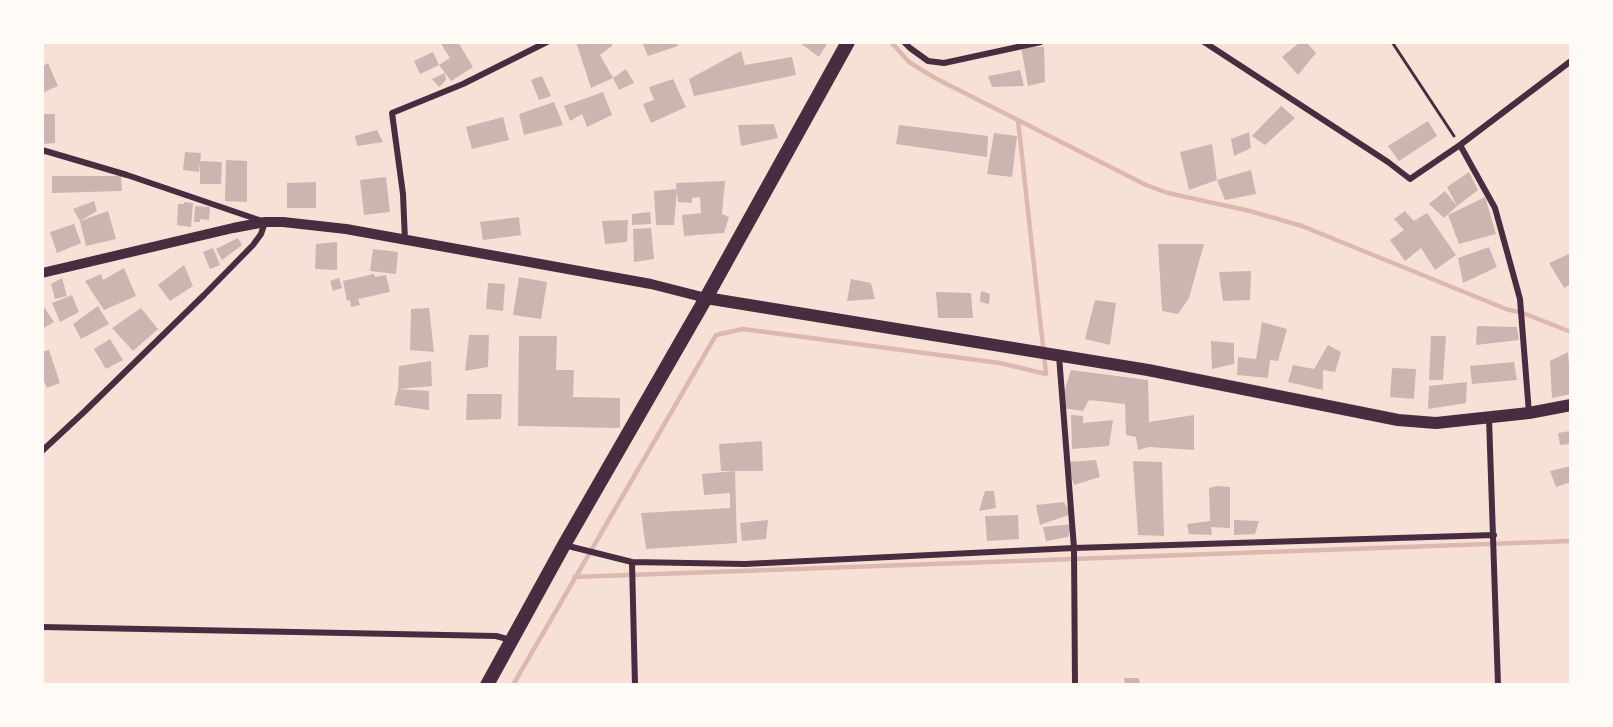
<!DOCTYPE html>
<style>
body{margin:0}
#map{position:relative;width:1613px;height:727px;overflow:hidden;background:#f7e1d7;font-family:Bitter,serif}
canvas{display:block}
.frame{position:absolute;inset:0;border:44px solid #fffaf5;pointer-events:none}
</style>
<div id="map">
<canvas width="1613" height="727"></canvas>
<div class="frame"></div>
</div>
<script>
const ctx = document.querySelector('canvas').getContext('2d');
ctx.lineJoin = 'round';
const shape = rows => new Path2D(rows.map(r => 'M' + r).join(''));
function stroke(path, color, width, dash) { ctx.strokeStyle = color; ctx.lineWidth = width; ctx.lineCap = dash ? 'butt' : 'round'; ctx.setLineDash(dash || []); ctx.stroke(path); }
function fill(path, color) { ctx.fillStyle = color; ctx.fill(path, 'evenodd'); }
stroke(shape([
 [891,42,909,62,935,78,1146,185,1168,193,1250,211,1302,226,1506,309,1523,313,1571,332],
 [574,577,1571,541],
 [513,685,716,335,743,329,1000,363,1046,374,1018,120]
]), '#dcb8b0', 4.5);
fill(shape([
 [440,42,458,42,473,67,451,81,439,65,450,58],
 [576,42,611,42,612,46,600,55,613,78,591,88],
 [642,42,676,42,678,46,648,56],
 [799,42,828,42,819,57],
 [1300,42,1306,42,1316,53,1298,75,1282,57],
 [1021,46,1044,47,1045,82,1028,86],
 [741,51,745,65,792,57,796,75,694,96,689,79],
 [433,52,439,65,420,74,414,61],
 [48,63,58,86,42,93,42,67],
 [626,69,634,83,619,90,613,78],
 [1020,70,1024,86,992,87,988,76],
 [445,73,446,80,439,87,432,79],
 [542,76,551,96,539,100,531,80],
 [673,79,686,107,651,123,643,104,654,100,649,87],
 [603,92,612,115,587,127,582,114,570,121,564,106],
 [554,102,563,125,524,135,519,114],
 [1281,106,1295,118,1265,145,1252,136],
 [42,114,55,114,55,143,42,144],
 [503,117,509,140,472,149,466,127],
 [1428,121,1437,136,1399,161,1388,146],
 [774,124,778,138,741,146,738,125],
 [899,125,988,136,987,157,896,144],
 [377,130,383,142,357,146,355,136],
 [1249,132,1251,148,1234,156,1231,139],
 [994,133,1017,136,1012,177,987,174],
 [1212,144,1217,180,1189,190,1180,152],
 [185,152,201,153,199,172,183,170],
 [226,160,247,161,247,202,225,201],
 [200,161,222,162,221,184,200,184],
 [1251,170,1256,194,1225,200,1217,180],
 [1469,172,1478,190,1457,206,1447,187],
 [52,176,121,176,122,191,52,193],
 [386,177,390,212,364,215,360,180],
 [725,181,722,214,729,217,724,233,684,236,682,215,701,213,700,197,692,198,692,203,678,202,676,183],
 [316,182,316,208,287,208,287,183],
 [677,189,674,225,656,225,654,191],
 [1445,191,1457,206,1444,218,1429,204],
 [1485,197,1496,234,1459,244,1448,215],
 [94,201,97,211,80,221,73,209],
 [184,202,193,203,191,227,177,225,178,204,184,204],
 [195,206,210,207,209,220,200,219,200,222,194,222],
 [108,211,116,239,86,246,80,221],
 [1405,211,1414,221,1427,213,1456,255,1435,270,1421,248,1405,261,1390,240,1404,230,1394,219],
 [650,212,651,224,632,225,632,214],
 [519,217,521,235,483,240,480,222],
 [628,220,627,242,605,244,602,221],
 [74,224,81,243,57,253,50,232],
 [651,228,654,259,634,262,633,229],
 [238,238,242,245,222,260,216,249],
 [337,242,337,270,315,269,316,244],
 [1158,244,1204,244,1189,298,1178,314,1162,311],
 [1489,247,1497,267,1463,283,1458,258],
 [213,248,220,265,210,269,203,252],
 [373,249,398,252,396,274,370,271],
 [1571,253,1571,284,1564,288,1549,263],
 [184,265,193,286,170,301,158,285],
 [124,268,136,296,104,310,85,281,101,274,103,280],
 [1251,271,1250,300,1223,301,1219,272],
 [374,274,375,277,386,275,390,292,358,299,360,305,351,307,350,300,347,301,343,281],
 [519,277,547,282,541,319,513,315],
 [62,278,67,296,55,299,51,284],
 [339,278,342,288,333,291,330,281],
 [851,279,871,283,875,299,847,301],
 [488,283,505,284,503,311,486,309],
 [981,291,990,294,989,304,980,302],
 [936,292,971,293,973,318,938,318],
 [72,295,79,312,60,322,52,303],
 [1095,300,1116,303,1110,345,1085,339],
 [98,306,109,324,81,339,73,324],
 [44,307,54,322,42,329,42,308],
 [141,308,158,329,133,351,112,328],
 [429,308,434,352,410,350,411,309],
 [1262,322,1287,329,1278,361,1270,360,1268,378,1237,375,1238,357,1256,359],
 [1477,326,1517,327,1519,340,1476,345],
 [469,335,489,335,488,367,465,371],
 [519,336,557,336,556,370,574,370,573,397,620,398,620,428,518,426],
 [1431,336,1446,336,1443,380,1429,380],
 [110,339,123,360,106,369,94,349],
 [1211,341,1234,343,1234,364,1212,369],
 [1328,345,1341,352,1335,372,1323,370,1323,390,1288,382,1293,365,1314,369],
 [49,350,60,383,47,388,42,376,42,352],
 [1568,352,1571,394,1552,398,1550,361],
 [431,361,432,386,398,389,399,366],
 [1514,362,1517,380,1472,384,1470,366],
 [1392,368,1416,369,1414,399,1390,397],
 [1071,370,1148,380,1149,422,1194,415,1194,450,1149,447,1138,450,1136,437,1126,435,1125,404,1089,400,1083,411,1063,408,1062,398],
 [1467,382,1466,403,1428,409,1429,386],
 [398,389,429,391,429,410,394,405],
 [467,394,502,394,501,419,466,420],
 [1071,415,1083,416,1083,423,1113,420,1109,446,1072,449],
 [1570,431,1571,444,1560,445,1558,433],
 [762,441,763,471,721,471,719,444],
 [1096,460,1100,477,1074,485,1067,462],
 [1133,461,1162,462,1164,536,1138,535],
 [1571,466,1571,482,1556,487,1550,471],
 [735,471,737,543,646,549,641,513,730,508,730,493,704,495,702,474],
 [1217,486,1230,487,1230,528,1211,527,1212,535,1189,534,1187,524,1210,521,1209,488],
 [985,491,994,491,996,508,979,511],
 [1064,502,1071,514,1040,525,1036,505],
 [1018,515,1019,539,987,541,985,516],
 [768,520,766,539,742,541,740,523],
 [1234,520,1259,521,1255,534,1234,535],
 [1072,524,1068,537,1046,541,1043,527],
 [1124,678,1139,678,1140,685,1125,685]
]), '#ccb4b1');
stroke(shape([
 [1392,42,1454,136]
]), '#4a2c40', 3);
stroke(shape([
 [904,42,910,48,928,61,944,63,1041,42],
 [1204,42,1388,162,1410,179,1460,145,1571,61],
 [1460,145,1495,208,1520,299,1529,413],
 [42,150,127,175,265,222,261,234,253,245,204,295,84,412,42,451],
 [405,241,403,194,392,113,463,84,547,42],
 [1059,356,1074,548,1075,685],
 [1489,418,1498,685],
 [564,545,632,562,745,564,1074,548,1494,535],
 [632,562,635,685],
 [42,627,496,636,511,640]
]), '#4a2c40', 6);
stroke(shape([
 [42,273,233,228,265,222,283,222,346,229,651,284,706,298]
]), '#4a2c40', 10);
stroke(shape([
 [706,298,1148,370,1398,420,1436,423,1529,413,1571,405]
]), '#4a2c40', 12);
stroke(shape([
 [487,685,564,545,706,298,848,42]
]), '#4a2c40', 14);
</script>
